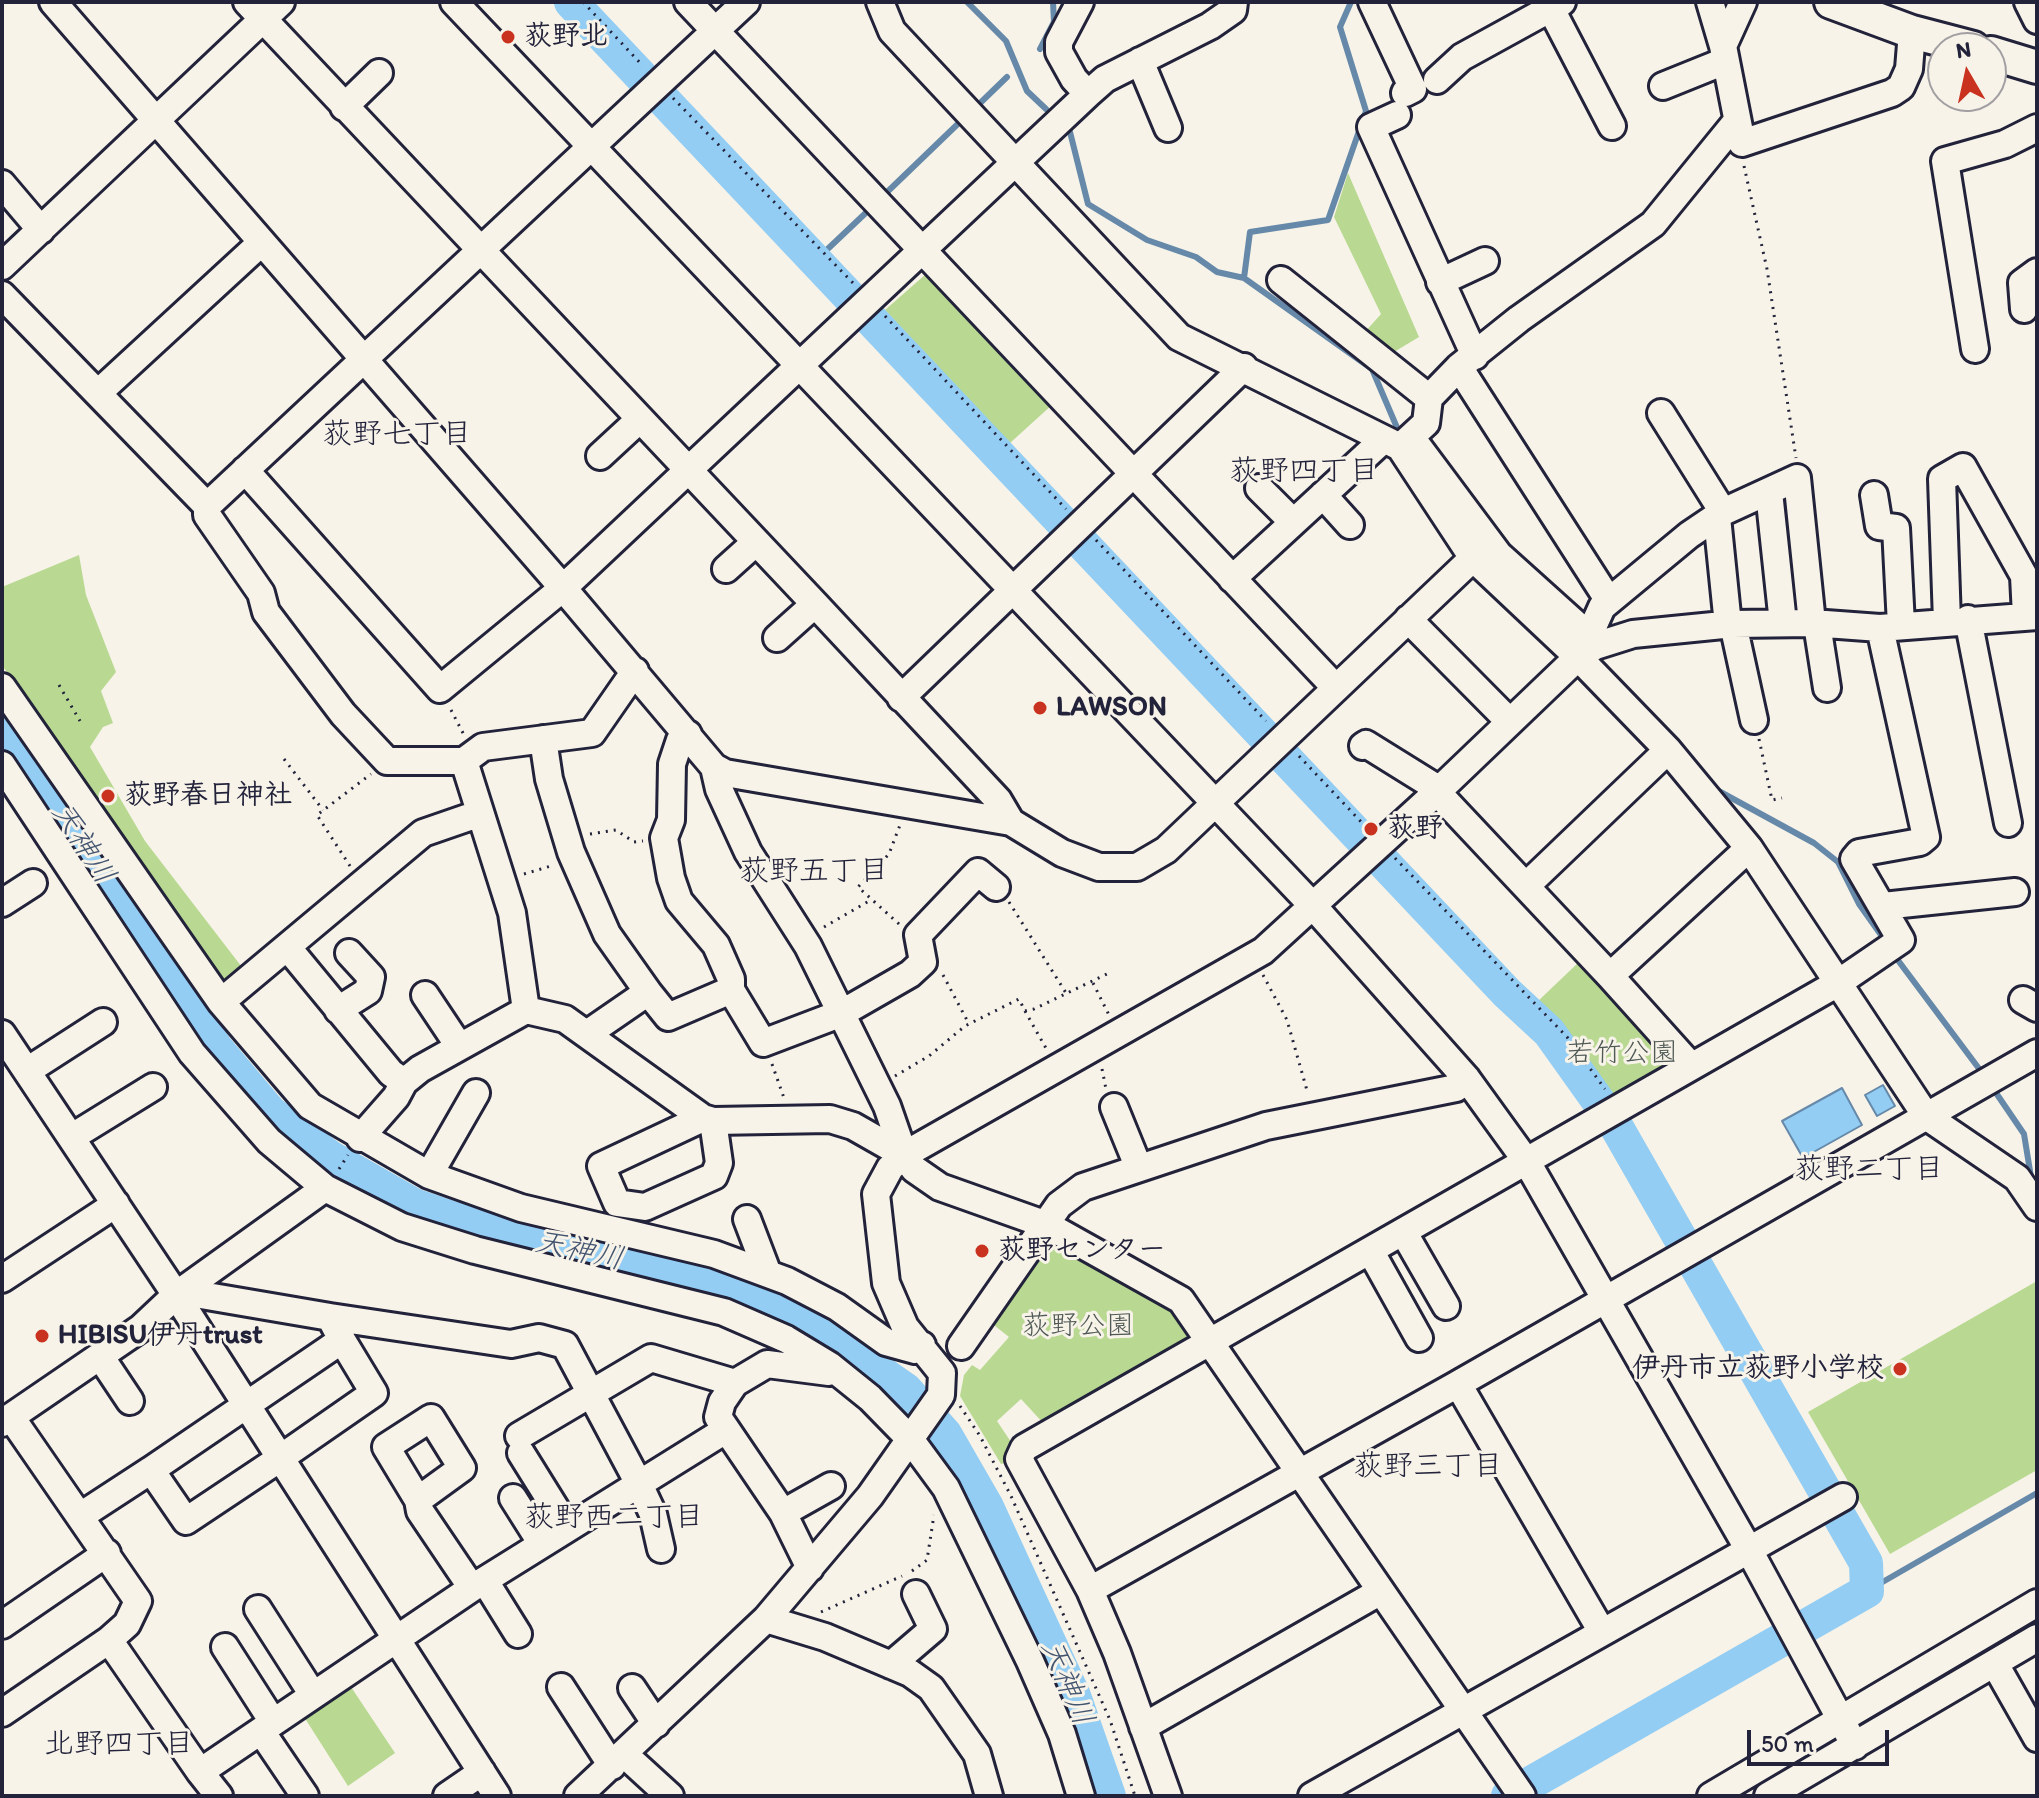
<!DOCTYPE html>
<meta charset="utf-8">
<style>
body{margin:0}
#map{position:relative;width:2039px;height:1798px;overflow:hidden;background:#f7f3e8;font-family:Itim,sans-serif}
canvas{display:block}
.frame{position:absolute;inset:0;border:4px solid #22223b;pointer-events:none}
.north{position:absolute;left:1927px;top:32px;width:80px;height:80px;box-sizing:border-box;background:#f7f3e8;border:2px solid #a29fa3;border-radius:50%;rotate:351deg;font-size:22px;font-weight:700;line-height:32px;text-align:center;color:#22223b}
.north::after{content:'';display:block;margin:auto;width:28px;height:36px;background:#c8321e;clip-path:polygon(50% 0,100% 100%,50% 72%,0 100%)}
.scale{position:absolute;left:1747px;top:1730px;width:142px;height:36px;box-sizing:border-box;border:4px solid #22223b;border-top:0;padding-left:10px;font-size:24px;line-height:28px;white-space:nowrap;color:#22223b;-webkit-text-stroke:6px #f7f3e8;paint-order:stroke}
</style>
<div id="map">
<canvas width="2039" height="1798"></canvas>
<div class="frame"></div>
<div class="north">N</div>
<div class="scale">50 m</div>
</div>
<script>
const ctx = document.querySelector('canvas').getContext('2d');
ctx.lineJoin = 'round';
function fill(path, color) { ctx.fillStyle = color; ctx.fill(path, 'evenodd'); }
const shape = rows => new Path2D(rows.map(r => 'M' + r).join(''));
function stroke(path, color, width, dash) { ctx.strokeStyle = color; ctx.lineWidth = width; ctx.lineCap = dash ? 'butt' : 'round'; ctx.setLineDash(dash || []); ctx.stroke(path); }
function drawText(font, color, halo, rows, align = 'center') {
  ctx.font = font + ' Itim,"Klee One",sans-serif'; ctx.lineWidth = 6; ctx.setLineDash([]); ctx.textBaseline = 'middle'; ctx.strokeStyle = halo; ctx.fillStyle = color; for (const [text, x, y, turn = 0] of rows) {
    ctx.save(); ctx.translate(x, y); ctx.rotate((+turn || 0) * Math.PI / 180); ctx.textAlign = isNaN(turn) ? turn : align; if (halo) ctx.strokeText(text, 0, 0); ctx.fillText(text, 0, 0); ctx.restore();
  }
}
fill(shape([
 [1348,173,1419,337,1389,355,1364,333,1381,314,1334,217],
 [926,274,1053,404,1010,443,885,310],
 [79,555,86,595,116,672,101,691,113,723,103,727,90,747,145,841,248,975,221,987,2,665,2,587],
 [1580,961,1675,1060,1672,1067,1616,1100,1537,1002],
 [1050,1236,1176,1304,1194,1341,1045,1425,1021,1399,997,1421,1013,1445,1010,1461,1001,1464,960,1396,964,1375,972,1365,980,1370,1009,1337,985,1318],
 [2037,1281,2037,1470,1890,1554,1808,1412],
 [345,1678,395,1753,348,1786,299,1709]
]), '#b9d992');
const water = shape([
 [1883,1085,1895,1106,1877,1116,1865,1095,1883,1085],
 [1842,1088,1862,1125,1803,1158,1782,1121,1842,1088]
]);
fill(water, '#93cdf3');
stroke(water, '#6689a9', 2);
stroke(shape([
 [967,2,1006,41,1027,91,1046,109],
 [1351,2,1340,27,1366,111,1328,220,1250,232,1244,278,1372,369,1401,437],
 [1040,49,1054,22,1053,2],
 [975,108,1007,77],
 [1070,132,1088,204,1147,240,1196,257,1217,272,1244,278],
 [883,196,964,118],
 [815,261,872,207],
 [1614,676,1656,720],
 [1715,789,1814,843,1838,862,1859,904,1886,942],
 [1894,955,1983,1074],
 [1992,1087,2024,1134,2031,1177],
 [1867,1591,2037,1493]
]), '#6689a9', 6);
stroke(shape([
 [571,2,1507,993,1549,1032,1616,1126,1866,1563,1867,1591,1508,1796],
 [2,723,81,850,217,1049,270,1112,330,1157,414,1205,508,1237,717,1282,816,1327,906,1390,945,1434,987,1507,1074,1696,1109,1796]
]), '#93cdf3', 34);
const minor = shape([
 [53,2,563,588,714,767,725,773,1011,822,1062,853,1099,867,1137,867,1166,850,1473,558],
 [247,2,815,604,998,800,1011,822],
 [454,2,1314,907,1467,1079,1527,1162,1749,1550,1855,1746],
 [688,2,1334,686],
 [880,2,892,31,1179,337,1400,447,1473,558,1578,657,1668,750,1749,848],
 [1080,2,1059,42,1059,52,1074,79,1088,94],
 [1372,2,1413,89,1405,93],
 [1710,2,1723,46,1743,2],
 [2028,2,2037,20],
 [1550,7,1612,126],
 [1723,46,1742,143,1892,93,1901,87,1909,69,1912,32],
 [1140,61,1168,128],
 [1437,80,1462,57,1562,2],
 [1663,86,1725,61],
 [344,107,379,73],
 [1397,115,1371,127,1475,356],
 [2,184,41,230],
 [2,266,281,2],
 [1281,280,1429,398],
 [1440,282,1485,261],
 [2,295,207,506,746,2],
 [2024,309,2022,283,2037,272],
 [1975,349,1945,161,2005,144,2037,128],
 [1459,367,1609,601],
 [98,393,262,242],
 [1661,413,1723,512],
 [1411,437,1499,555,1589,636,1595,646],
 [1400,447,1426,423,1429,398,1459,367,1519,319,1653,224,1736,122],
 [600,456,640,419],
 [245,470,440,689,563,588,1088,94,1105,79,1210,26,1233,10,1234,2],
 [1259,488,1293,522],
 [1769,492,1783,623],
 [1323,495,1350,525],
 [1874,495,1879,526,1896,528,1901,625],
 [207,506,207,515,261,593,266,612,343,714,387,761,464,761],
 [1717,517,1728,625],
 [726,569,756,542],
 [1232,579,1384,439],
 [1408,619,1509,721],
 [1968,619,2008,823],
 [1947,621,1942,479,1963,467,2024,576,2026,616],
 [1733,624,1754,720],
 [1817,624,1827,688],
 [1589,636,1602,607,1689,535,1723,512,1797,478,1812,623],
 [777,638,815,604],
 [2,687,221,1002,310,1106,429,1175,521,1208,714,1254,787,1281,837,1307,886,1342,915,1350,922,1345],
 [901,698,1244,367],
 [688,734,680,740,672,764,671,820,664,838,671,878,679,901,716,945,731,979,731,990,763,1043,842,1013,910,974,923,962,918,935,978,872,996,887],
 [543,739,549,779,571,852,607,934,648,992,587,1034],
 [1363,746,1366,744,1440,790],
 [2,765,192,1053,269,1141,325,1188,402,1227,475,1250,724,1312,786,1339,829,1365,870,1398,910,1439,946,1488,1030,1661,1062,1734,1081,1796],
 [714,767,719,789,748,852,808,946,887,1106,904,1155,914,1169,940,1187,1047,1225,1181,1300,1522,1796],
 [1437,792,1610,976],
 [1526,886,1668,750],
 [2,903,33,883],
 [1883,906,2015,892],
 [288,948,391,1073,404,1082],
 [648,992,668,1017,731,990],
 [425,995,459,1046],
 [2023,1000,2037,1008],
 [221,1002,423,833,478,814],
 [338,1010,368,991,371,977,349,953],
 [526,1010,512,913,464,761,483,747,592,733,635,671],
 [2,1034,176,1295,201,1295,330,1317,342,1340,151,1470],
 [1690,1065,1610,976,1749,848,1926,1116,2017,1178,2037,1207],
 [27,1071,103,1022],
 [1114,1107,1138,1166],
 [703,1118,601,1166,617,1203,645,1207,714,1176,719,1163,713,1121],
 [72,1137,153,1087],
 [360,1138,396,1097,404,1082,420,1069,526,1010,565,1019,703,1118,713,1121,830,1119,853,1126,904,1155],
 [429,1175,476,1093],
 [747,1219,768,1274],
 [1404,1233,1446,1306],
 [1371,1252,1419,1338],
 [2,1279,116,1204],
 [176,1295,497,1796],
 [330,1317,511,1344,539,1338,565,1345,638,1482,653,1514,661,1549],
 [961,1346,1059,1205,1083,1187,1266,1126,1456,1088,1467,1079],
 [100,1356,130,1401],
 [2,1423,141,1328,176,1295,325,1188],
 [519,1436,651,1358,735,1383],
 [521,1453,567,1527],
 [513,1498,542,1544],
 [418,1500,462,1468,431,1418,386,1447,418,1500,420,1511,472,1588],
 [783,1513,831,1486],
 [82,1515,151,1470,186,1521,279,1459,374,1393,342,1340],
 [810,1568,783,1513,718,1417,722,1402,735,1383,767,1364,829,1372],
 [485,1581,518,1634],
 [1090,1590,1458,1384],
 [258,1609,313,1695],
 [766,1619,825,1637,910,1673,931,1688,977,1754,989,1796],
 [2,1625,107,1553],
 [1602,1632,1458,1384,2037,1053],
 [109,1640,200,1772,472,1588,724,1431],
 [225,1647,273,1722],
 [1995,1664,2037,1738],
 [891,1665,933,1629,916,1594],
 [561,1687,612,1766],
 [632,1688,656,1724],
 [2,1713,109,1640,127,1624,138,1601,11,1417],
 [1143,1727,1381,1591],
 [261,1731,305,1796],
 [624,1754,670,1796],
 [200,1772,219,1796],
 [447,1796,482,1772],
 [578,1796,766,1619,870,1496,941,1395,942,1373,905,1327,886,1283,876,1194,890,1168,904,1155,1263,951,1437,792,1578,657,1595,646,1633,634,1733,624,1812,623,1880,628,2037,616],
 [1168,1796,1117,1653,1090,1590,1019,1459,1024,1448,1838,983,1901,940,1854,859,1859,853,1920,842,1926,837,1880,628],
 [1312,1796,1843,1497],
 [1711,1796,2037,1603],
 [1768,1796,2037,1638]
]);
const major = shape([
 [1831,2,1912,32,1973,48],
 [1991,53,2037,67]
]);
stroke(minor, '#22223b', 32);
stroke(major, '#22223b', 38);
stroke(shape([
 [583,2,643,66],
 [673,98,855,285],
 [1744,166,1767,269,1796,458],
 [885,316,1066,509],
 [1096,540,1266,721],
 [59,685,80,721],
 [451,710,464,735],
 [1759,739,1772,800,1782,798],
 [1299,756,1365,826],
 [284,759,323,810],
 [590,834,616,830,634,842,643,841],
 [1395,858,1567,1037,1605,1089],
 [350,866,317,815,371,774],
 [524,874,551,866],
 [1009,902,1066,993],
 [899,924,858,887,889,854,900,825],
 [824,927,869,901],
 [943,975,969,1024],
 [1263,975,1287,1020,1308,1094],
 [1093,983,1109,1015],
 [1025,1011,1047,1050],
 [772,1064,784,1098],
 [1102,1069,1106,1089],
 [895,1076,929,1056,965,1026,1019,999,1025,1011,1034,1009,1109,973],
 [339,1169,348,1155],
 [960,1406,980,1436,1011,1496,1110,1720,1135,1796],
 [912,1571,927,1560,934,1515],
 [821,1612,902,1576]
]), '#22223b', 3, [2, 6]);
stroke(minor, '#f7f3e8', 26);
stroke(major, '#f7f3e8', 32);
for (const [x, y, r, color] of [
 [508,37,8,"#c8321e"],
 [1040,708,8,"#c8321e"],
 [108,796,8,"#c8321e"],
 [1371,829,8,"#c8321e"],
 [982,1251,8,"#c8321e"],
 [42,1336,8,"#c8321e"],
 [1900,1369,8,"#c8321e"]
]) { const dot = new Path2D(); dot.arc(x, y, r, 0, 2 * Math.PI); ctx.fillStyle = color; ctx.fill(dot); stroke(dot, '#f7f3e8', 3); }
drawText('bold 28px', '#22223b', '#f7f3e8', [
 ["荻野北",524,37],
 ["LAWSON",1056,708],
 ["荻野春日神社",124,796],
 ["荻野",1387,829],
 ["荻野センター",998,1251],
 ["HIBISU伊丹trust",58,1336],
 ["伊丹市立荻野小学校",1884,1369,"right"]
], 'left');
drawText('28px', '#4f5955', '#f7f3e8', [
 ["若竹公園",1622,1054],
 ["荻野公園",1078,1327]
]);
drawText('30px', '#22223b', '#f7f3e8', [
 ["荻野七丁目",397,435],
 ["荻野四丁目",1304,472],
 ["荻野五丁目",814,872],
 ["荻野二丁目",1869,1170],
 ["荻野三丁目",1428,1467],
 ["荻野西二丁目",614,1518],
 ["北野四丁目",119,1745]
]);
drawText('italic 30px', '#445572', '#f7f3e8', [
 ["天神川",82,844,57],
 ["天神川",579,1252,12],
 ["天神川",1066,1683,67]
]);
</script>
